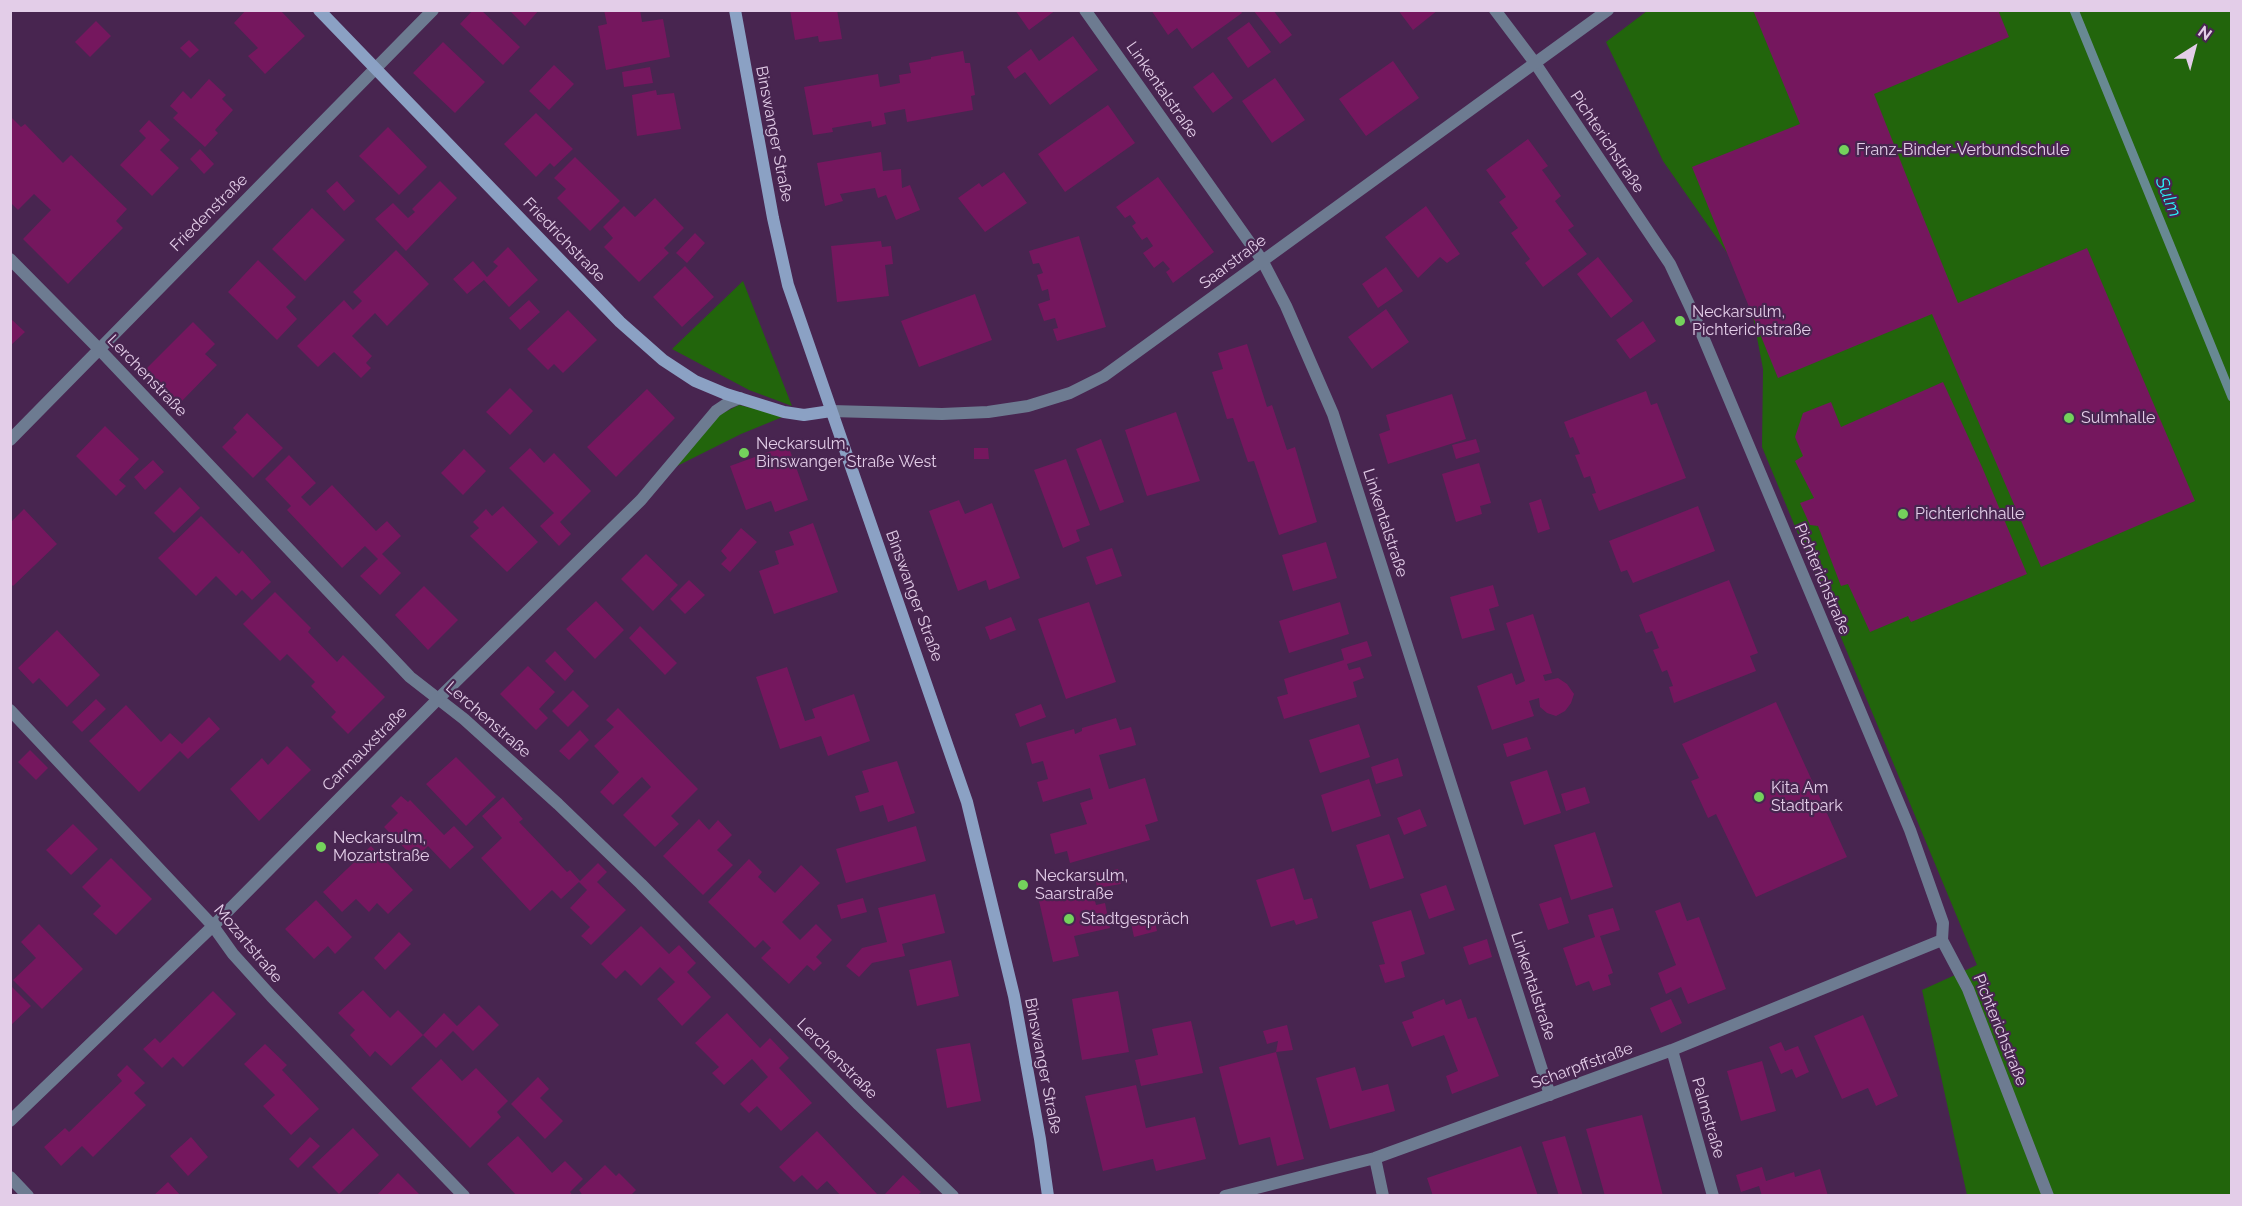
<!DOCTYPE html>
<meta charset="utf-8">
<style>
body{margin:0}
#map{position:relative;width:2242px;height:1206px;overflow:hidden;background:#482550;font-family:Raleway,sans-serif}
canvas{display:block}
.frame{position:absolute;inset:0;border:12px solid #e3cde8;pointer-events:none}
.north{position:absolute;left:2164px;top:18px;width:60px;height:60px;-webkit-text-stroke:4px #482550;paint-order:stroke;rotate:36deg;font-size:16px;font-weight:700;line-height:24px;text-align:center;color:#e3cde8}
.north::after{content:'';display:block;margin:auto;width:21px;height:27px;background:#e3cde8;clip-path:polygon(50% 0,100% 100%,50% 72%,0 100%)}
</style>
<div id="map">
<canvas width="2242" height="1206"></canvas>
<div class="frame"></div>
<div class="north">N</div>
</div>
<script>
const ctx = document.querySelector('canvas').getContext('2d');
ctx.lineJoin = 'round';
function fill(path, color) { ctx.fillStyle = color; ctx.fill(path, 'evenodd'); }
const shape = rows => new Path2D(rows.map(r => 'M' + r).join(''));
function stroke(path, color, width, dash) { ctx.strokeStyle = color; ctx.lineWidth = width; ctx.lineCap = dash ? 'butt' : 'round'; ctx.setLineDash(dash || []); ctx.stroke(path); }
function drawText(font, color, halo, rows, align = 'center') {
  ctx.font = font + ' Raleway,sans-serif'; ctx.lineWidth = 4.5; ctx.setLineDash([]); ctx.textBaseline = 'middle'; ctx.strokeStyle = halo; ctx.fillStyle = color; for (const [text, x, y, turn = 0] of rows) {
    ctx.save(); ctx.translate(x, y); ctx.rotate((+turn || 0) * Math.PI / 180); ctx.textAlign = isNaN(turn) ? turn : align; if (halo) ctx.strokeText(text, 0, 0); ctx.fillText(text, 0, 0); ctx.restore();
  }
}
fill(shape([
 [1647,11,2231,11,2231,1195,1967,1195,1922,990,1977,965,1762,447,1763,369,1746,280,1663,161,1606,42],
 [743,281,792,406,749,390,672,349],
 [739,405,785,416,741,434,675,467,715,417]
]), '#22650c');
stroke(shape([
 [2074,10,2232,397]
]), '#688993', 9);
fill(shape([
 [246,10,280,10,305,36,265,74,248,56,258,48,234,23],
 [473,10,481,10,520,47,503,65,460,24],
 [509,10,539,10,525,26],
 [604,10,640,10,642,22,663,19,670,57,606,70,598,26,607,24],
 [790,10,837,10,842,39,819,42,818,36,795,40],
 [1015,10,1056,10,1029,30],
 [1151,10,1240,10,1242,13,1192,49,1177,28,1168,35],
 [1253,10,1273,10,1292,35,1280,44],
 [1398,10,1438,10,1413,30],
 [1753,10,1998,10,2009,37,1874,94,1912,190,1958,303,2087,248,2195,501,2041,567,1932,314,1778,378,1692,167,1800,124],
 [96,21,111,36,90,57,75,42],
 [1249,22,1271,52,1248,68,1227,38],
 [1073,36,1098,70,1050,105,1025,72,1015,79,1007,67,1031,49,1039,61],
 [189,40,199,50,190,58,180,48],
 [443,42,485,82,455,113,413,73],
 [963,51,965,63,970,63,975,95,971,96,973,110,907,122,905,109,884,113,886,124,872,127,871,121,832,128,833,132,813,135,804,87,878,74,880,87,900,83,899,75,911,73,909,63,931,59,931,57],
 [1393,61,1419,98,1366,136,1339,99],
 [554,65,574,84,549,110,529,91],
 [650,67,653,83,624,87,622,72],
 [1213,72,1233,98,1213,113,1193,87],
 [1275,78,1305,120,1272,143,1242,101],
 [209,79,226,95,222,99,233,110,215,130,218,133,205,147,173,118,178,113,170,106,183,91,191,99],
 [656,90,657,95,674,93,681,129,637,136,632,95],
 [1108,105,1135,143,1065,192,1038,154],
 [536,113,573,149,554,167,550,163,536,177,504,144],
 [10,116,21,127,25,124,63,163,71,155,127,209,116,221,123,228,68,284,23,239,51,210,34,194,18,210,10,202],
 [149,120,170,140,160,150,179,168,152,196,120,165,146,138,139,131],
 [388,127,427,167,399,195,359,156],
 [1528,139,1548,166,1542,170,1561,196,1555,201,1574,226,1568,230,1587,254,1543,287,1525,263,1530,259,1511,233,1518,228,1499,202,1506,197,1486,170],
 [200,149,214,164,204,174,190,159],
 [881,152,883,171,901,169,902,188,910,185,920,210,896,220,886,195,878,198,875,188,840,194,843,201,825,206,817,163],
 [575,157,620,201,590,231,557,198,566,189,554,178],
 [1004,172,1027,203,985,232,958,198,979,183,982,187],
 [1158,177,1214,252,1173,283,1166,272,1170,269,1163,261,1154,268,1143,253,1153,246,1147,237,1142,240,1132,226,1136,223,1130,215,1125,218,1116,207],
 [337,181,355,201,344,211,326,191],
 [440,181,457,198,406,251,375,219,393,203,408,218,415,212,412,209],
 [655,198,684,228,664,248,669,253,639,282,604,247,613,238,603,227,624,206,635,217],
 [1426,206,1460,254,1447,263,1440,257,1418,278,1385,237],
 [312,208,345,240,305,281,272,249],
 [695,233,705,243,687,263,676,253],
 [1079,236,1106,327,1057,341,1053,329,1058,328,1055,318,1044,321,1038,304,1050,300,1048,289,1042,291,1037,275,1043,273,1039,263,1033,264,1029,251],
 [881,241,882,247,891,246,893,264,885,265,889,296,837,302,831,246],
 [508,247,538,280,509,307,484,280,467,294,453,279,473,261,487,277,498,266,493,262],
 [396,250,429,284,387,326,375,313,352,336,372,356,366,363,371,368,361,378,334,352,318,367,297,346,344,300,353,310,362,301,353,292],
 [1598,257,1633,301,1611,318,1577,274],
 [258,260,296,297,286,307,297,319,277,340,228,292],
 [685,266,714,297,682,327,653,297],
 [1386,267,1403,291,1378,308,1362,284],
 [975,294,992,340,919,367,901,321],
 [529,300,540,312,520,330,509,318],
 [1386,309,1409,342,1372,369,1348,337],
 [568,310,597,340,563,373,554,364,548,370,527,349],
 [10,318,25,332,10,346],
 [1643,321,1656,341,1630,359,1616,340],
 [193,322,215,344,205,354,217,365,179,404,145,370],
 [1247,344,1267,407,1272,405,1287,450,1295,447,1317,522,1279,535,1254,461,1248,462,1233,418,1227,419,1212,372,1223,369,1218,353],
 [1943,382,1982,467,2027,574,1911,622,1908,616,1870,632,1848,584,1841,586,1818,526,1810,525,1800,503,1814,498,1795,461,1803,456,1795,437,1803,413,1831,402,1841,427],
 [510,388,533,411,510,435,486,412],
 [647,389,675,418,616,477,587,447],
 [1646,391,1651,405,1657,403,1686,478,1599,511,1592,494,1596,493,1590,476,1584,478,1575,455,1580,454,1573,437,1570,438,1564,422],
 [1452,394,1466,439,1388,464,1379,434,1390,430,1386,415],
 [1176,412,1200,481,1147,496,1125,430],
 [247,413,283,448,253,478,222,447,237,432,233,428],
 [105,426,139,459,119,480,126,486,116,496,76,456],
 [1101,439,1124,502,1100,511,1076,449],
 [1476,439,1480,452,1456,459,1452,445],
 [788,445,808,500,775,512,771,501,746,510,730,466],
 [530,448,544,463,554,453,591,491,560,522,571,534,559,546,540,526,554,513,509,468],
 [974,448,988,448,989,459,974,459],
 [464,449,486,471,463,495,441,473],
 [289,455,316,483,301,497,310,506,332,485,376,531,387,521,401,536,382,554,401,573,380,595,360,576,378,559,365,546,342,568,287,510,291,506,265,479],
 [1066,459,1090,525,1076,530,1080,541,1063,548,1034,470],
 [153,460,164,472,145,490,134,477],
 [1479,463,1491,503,1480,506,1482,514,1456,522,1442,474],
 [180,487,200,508,174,533,154,513],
 [1541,499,1550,529,1538,533,1529,503],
 [959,500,965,514,992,503,1020,578,989,590,986,580,958,591,929,511],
 [503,506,538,542,507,572,470,536,479,528,473,522,486,509,492,516],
 [1698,506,1715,551,1633,583,1627,570,1621,572,1609,541],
 [24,509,57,544,13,586,10,583,10,523],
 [201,516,239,554,242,550,271,582,252,600,242,590,236,596,216,576,196,596,158,558],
 [813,523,838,592,774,614,759,571,779,564,775,551,794,545,789,532],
 [741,528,757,542,730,572,721,564,727,558,721,551],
 [1326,542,1337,578,1293,591,1282,555],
 [1112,548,1122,576,1096,585,1086,557],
 [646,554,678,585,653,611,621,579],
 [689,580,705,595,685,614,670,599],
 [1729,580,1758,653,1750,656,1756,671,1674,703,1669,687,1673,686,1667,670,1662,672,1653,650,1659,648,1652,631,1646,633,1639,615],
 [1493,585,1499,606,1489,609,1495,630,1462,639,1450,597],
 [424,586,458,620,428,650,395,615],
 [275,592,311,628,308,632,337,662,343,655,385,697,348,734,331,717,336,712,311,686,315,682,287,654,280,661,243,624],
 [596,601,624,630,595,659,566,629],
 [1089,602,1116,682,1066,699,1038,619],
 [1340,602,1349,634,1289,653,1279,621],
 [1533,614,1552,673,1543,675,1545,681,1558,678,1567,684,1574,694,1571,703,1565,711,1556,716,1547,713,1540,707,1539,698,1529,701,1534,716,1492,730,1477,686,1512,673,1516,685,1525,681,1506,623],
 [1011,617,1016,630,990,640,985,627],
 [640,626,677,663,665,675,629,638],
 [57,630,100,675,67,707,39,678,33,684,18,668],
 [1367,641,1372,656,1347,664,1349,670,1360,667,1364,678,1353,682,1357,697,1284,719,1277,697,1288,694,1284,679,1344,660,1341,649],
 [555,651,574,671,565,681,545,661],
 [528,666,555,692,539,709,548,718,536,730,500,694],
 [787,667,805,721,815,718,812,709,854,694,870,741,828,756,821,736,780,749,756,677],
 [573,690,589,706,568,727,552,711],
 [96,699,106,709,82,732,72,722],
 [1776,702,1847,857,1756,897,1716,814,1708,818,1691,781,1699,778,1682,744],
 [1041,704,1046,717,1020,727,1015,714],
 [126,705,161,742,170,733,182,744,209,717,220,729,188,759,180,751,139,792,89,741],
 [618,708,698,789,671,816,679,824,655,847,623,815,651,787,642,777,613,805,600,792,619,772,594,746,614,727,606,720],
 [1116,718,1120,730,1131,727,1136,745,1099,755,1109,789,1145,778,1158,821,1145,825,1150,840,1070,863,1067,851,1055,854,1050,834,1087,824,1080,803,1093,799,1090,788,1043,802,1037,782,1048,779,1043,761,1032,764,1026,743,1074,729,1075,734,1082,731,1082,728],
 [1359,724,1370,757,1320,773,1309,740],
 [580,730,589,740,569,760,559,751],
 [1527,737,1531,749,1507,757,1503,744],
 [287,746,311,770,259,821,230,789,262,758,268,765],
 [30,750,48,768,36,780,18,762],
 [456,757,496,797,466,826,426,784],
 [1398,758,1403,776,1376,784,1371,767],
 [897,761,915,813,888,822,883,805,860,812,855,796,869,792,862,771],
 [1547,770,1561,813,1524,825,1510,782],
 [1369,779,1381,816,1332,832,1321,795],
 [1585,787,1590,803,1566,811,1561,794],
 [401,796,408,802,410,800,444,835,454,826,474,847,450,869,428,846,415,859,384,827,398,813,391,806],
 [503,797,523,819,519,822,567,872,570,870,580,881,598,863,607,872,597,882,626,910,591,945,581,936,590,927,570,908,587,890,579,882,561,899,552,890,530,911,481,858,502,838,482,816],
 [1420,809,1427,826,1404,835,1397,818],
 [699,819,709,830,718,820,732,835,717,850,733,865,703,895,663,856],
 [73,824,98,849,71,875,46,850],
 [916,826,926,861,846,883,836,849],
 [1595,832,1613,887,1571,900,1554,845],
 [1389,834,1404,878,1370,889,1356,845],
 [371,846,413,890,388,914,377,903,369,912,356,899,342,912,323,892],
 [111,858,152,899,116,935,93,914,101,906,82,887],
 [749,859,762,872,758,877,775,893,801,865,820,883,782,922,800,940,816,924,832,940,816,957,822,963,814,971,807,965,789,984,761,958,771,948,763,940,755,948,708,902],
 [1294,868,1304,900,1312,898,1318,918,1296,925,1294,920,1271,927,1256,880],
 [1118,869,1121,884,1097,888,1095,874],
 [1446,885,1455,910,1429,919,1420,894],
 [1092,889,1096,905,1105,903,1110,928,1074,936,1079,956,1053,962,1039,901],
 [935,894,945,933,902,944,905,956,872,963,859,977,846,966,862,948,887,942,878,908],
 [1561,897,1569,923,1548,930,1539,904],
 [863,898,867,912,841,919,837,905],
 [316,900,352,937,335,954,328,946,314,959,285,929],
 [1680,902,1687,921,1699,917,1726,989,1688,1004,1681,987,1666,994,1658,973,1676,965,1655,911],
 [1613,908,1620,930,1600,936,1613,973,1608,975,1611,985,1593,991,1589,981,1576,986,1563,948,1595,937,1588,915],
 [1411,910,1425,954,1401,962,1405,977,1385,983,1379,965,1385,964,1372,922],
 [1154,917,1157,931,1134,937,1131,923],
 [39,924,83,969,42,1009,13,980,36,958,21,942],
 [641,926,669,954,679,945,696,963,687,972,711,997,682,1026,657,999,675,982,660,967,641,986,625,970,616,979,601,964],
 [399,932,411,944,385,970,374,958],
 [1487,939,1492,957,1469,965,1463,947],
 [951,960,959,996,917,1006,909,970],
 [10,985,31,1006,10,1026],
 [363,990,390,1018,398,1010,423,1035,391,1066,375,1051,370,1057,350,1035,355,1030,338,1013],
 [213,991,236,1014,183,1067,173,1057,162,1068,143,1049,155,1038,160,1043],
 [1118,991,1129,1052,1082,1060,1072,999],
 [1444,999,1446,1005,1461,999,1468,1019,1476,1017,1499,1076,1452,1094,1446,1076,1458,1071,1444,1035,1412,1047,1402,1022,1414,1018,1412,1012],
 [1671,999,1682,1023,1661,1033,1650,1008],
 [479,1005,499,1025,473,1051,453,1031,436,1048,423,1035,444,1013,457,1026],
 [727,1013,760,1048,770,1038,789,1058,779,1068,812,1103,781,1131,757,1106,749,1113,740,1104,768,1077,752,1059,724,1085,712,1073,719,1067,695,1043],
 [1863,1015,1898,1096,1876,1106,1868,1088,1842,1099,1814,1036],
 [1191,1021,1203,1073,1141,1086,1135,1060,1158,1055,1152,1029],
 [1287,1025,1293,1050,1276,1052,1278,1041,1267,1044,1263,1031],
 [1781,1042,1785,1051,1798,1046,1809,1072,1796,1078,1792,1069,1781,1074,1769,1047],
 [970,1043,981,1101,947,1108,936,1049],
 [265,1044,287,1065,282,1070,319,1109,291,1135,263,1106,275,1095,244,1064],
 [1276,1052,1304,1159,1277,1166,1270,1137,1239,1145,1219,1067],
 [441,1059,462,1081,476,1068,508,1101,497,1112,501,1117,470,1148,411,1088],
 [1762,1061,1776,1111,1741,1121,1727,1071],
 [127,1065,145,1083,134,1093,146,1105,93,1157,82,1146,61,1166,44,1147,65,1128,69,1132,122,1081,117,1075],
 [1355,1067,1362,1091,1388,1084,1395,1111,1330,1129,1316,1078],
 [538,1077,549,1089,540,1098,563,1121,545,1139,511,1104],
 [1136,1085,1146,1128,1195,1117,1206,1159,1156,1171,1153,1159,1103,1171,1085,1096],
 [1642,1115,1663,1196,1605,1196,1586,1129],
 [353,1128,379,1155,339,1194,312,1167],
 [817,1131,854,1170,879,1196,841,1196,827,1181,817,1190,802,1175,794,1182,779,1167],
 [518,1136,552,1173,565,1161,583,1179,570,1192,573,1196,517,1196,487,1164],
 [1565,1136,1583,1196,1559,1196,1542,1142],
 [191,1137,208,1157,188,1176,170,1156],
 [310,1137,320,1146,298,1168,289,1159],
 [1521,1146,1538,1196,1433,1196,1427,1178],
 [605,1165,616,1176,619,1173,636,1190,630,1196,583,1196,579,1190],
 [1762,1167,1766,1181,1794,1172,1795,1177,1820,1169,1828,1196,1762,1196,1759,1186,1741,1192,1736,1175],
 [398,1173,421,1196,376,1196],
 [903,1175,921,1192,917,1196,886,1196,885,1194],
 [168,1182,181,1196,153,1196]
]), '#75175e');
stroke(shape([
 [1085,10,1262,260,1286,306,1333,414,1550,1095],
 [1495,10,1535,63,1670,264,1693,313,1910,830,1943,923,1942,940,1968,989,2048,1196],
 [10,259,99,349,410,677,464,719,558,804,641,884,859,1105,953,1196],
 [10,440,433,10],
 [10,710,213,926,233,954,271,996,464,1196],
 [1672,1050,1713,1196],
 [1375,1158,1383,1196],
 [10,1177,28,1196],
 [1225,1196,1375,1158,1672,1050,1942,940]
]), '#6d7b91', 12);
stroke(shape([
 [831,411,942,414,988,412,1028,406,1070,393,1104,376,1608,10],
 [10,1121,213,926,439,698,641,500,716,411,728,403,740,398]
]), '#6d7b91', 12);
stroke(shape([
 [319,10,620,322,663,360,695,381,726,394,784,412,804,415,831,411],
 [735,10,773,218,788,285,967,802,1014,996,1040,1139,1048,1196]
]), '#8ba1c4', 12);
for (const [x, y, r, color] of [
 [1844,150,6,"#74d25c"],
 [1680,321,6,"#74d25c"],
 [2069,418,6,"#74d25c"],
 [744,453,6,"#74d25c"],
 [1903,514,6,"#74d25c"],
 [1759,797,6,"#74d25c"],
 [321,847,6,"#74d25c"],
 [1023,885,6,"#74d25c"],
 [1069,919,6,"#74d25c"]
]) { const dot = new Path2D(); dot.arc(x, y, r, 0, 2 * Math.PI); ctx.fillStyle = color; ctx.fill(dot); stroke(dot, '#482550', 2); }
drawText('16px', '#e3cde8', '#482550', [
 ["Linkentalstraße",1162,90,55],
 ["Binswanger Straße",774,134,79],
 ["Pichterichstraße",1607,142,56],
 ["Friedenstraße",209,213,-45],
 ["Friedrichstraße",564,240,46],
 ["Saarstraße",1233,262,-37],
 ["Lerchenstraße",147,376,46],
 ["Linkentalstraße",1385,523,72],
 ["Pichterichstraße",1822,579,67],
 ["Binswanger Straße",914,596,70],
 ["Lerchenstraße",488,720,41],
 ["Carmauxstraße",365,749,-45],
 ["Mozartstraße",248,944,50],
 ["Linkentalstraße",1533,986,72],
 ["Pichterichstraße",2000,1030,68],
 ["Lerchenstraße",837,1059,45],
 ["Binswanger Straße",1043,1066,79],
 ["Scharpffstraße",1582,1066,-20],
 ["Palmstraße",1708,1118,74]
]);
drawText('16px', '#e3cde8', '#482550', [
 ["Franz-Binder-Verbundschule",1856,150],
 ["Neckarsulm,",1692,312],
 ["Pichterichstraße",1692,330],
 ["Sulmhalle",2081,418],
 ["Neckarsulm,",756,444],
 ["Binswanger Straße West",756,462],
 ["Pichterichhalle",1915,514],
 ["Kita Am",1771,788],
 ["Stadtpark",1771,806],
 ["Neckarsulm,",333,838],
 ["Mozartstraße",333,856],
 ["Neckarsulm,",1035,876],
 ["Saarstraße",1035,894],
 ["Stadtgespräch",1081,919]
], 'left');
drawText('italic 18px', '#2bf2fa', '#482550', [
 ["Sulm",2168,197,68]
]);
</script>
